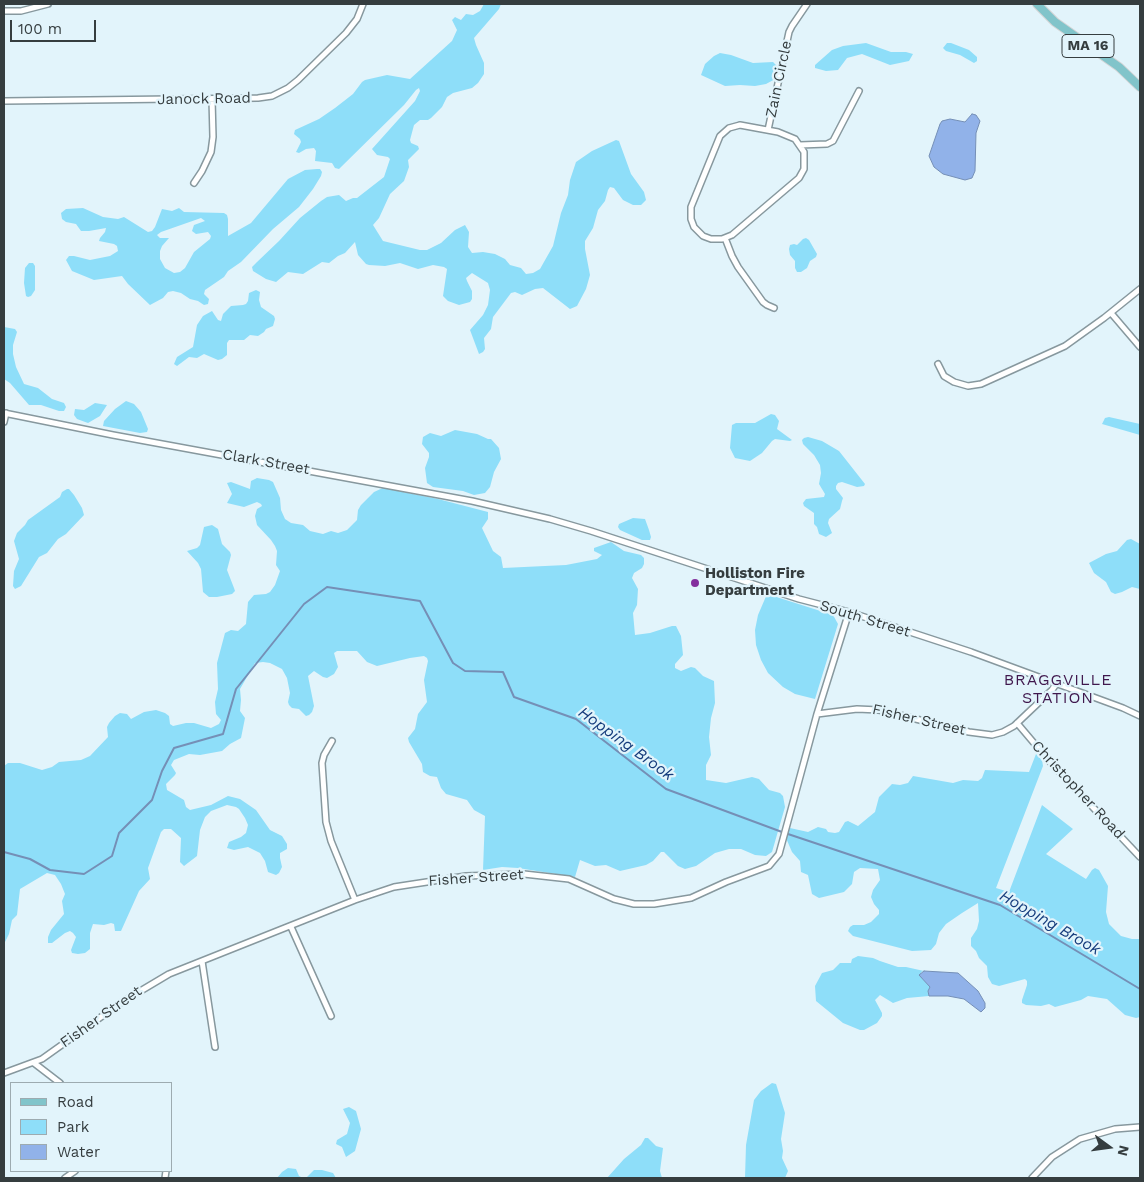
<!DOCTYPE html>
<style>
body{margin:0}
#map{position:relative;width:1144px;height:1182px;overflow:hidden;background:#e2f4fb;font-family:"Work Sans",sans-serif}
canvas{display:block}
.frame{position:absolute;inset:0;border:5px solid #353d3f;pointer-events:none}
.legend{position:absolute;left:10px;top:1082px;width:162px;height:90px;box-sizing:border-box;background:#e2f4fb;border:1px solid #9dabb0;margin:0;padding:6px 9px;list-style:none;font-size:15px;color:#353d3f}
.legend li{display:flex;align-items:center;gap:10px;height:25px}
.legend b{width:25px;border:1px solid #9dabb0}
.north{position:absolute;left:1084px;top:1122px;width:50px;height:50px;-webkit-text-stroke:4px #e2f4fb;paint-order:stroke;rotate:104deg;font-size:14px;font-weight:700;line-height:20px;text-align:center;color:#353d3f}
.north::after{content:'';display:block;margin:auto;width:18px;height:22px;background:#353d3f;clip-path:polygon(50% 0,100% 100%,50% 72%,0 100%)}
.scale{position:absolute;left:10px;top:20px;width:86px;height:22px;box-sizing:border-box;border:2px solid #353d3f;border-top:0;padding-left:6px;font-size:15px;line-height:18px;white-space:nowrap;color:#353d3f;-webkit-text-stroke:4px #e2f4fb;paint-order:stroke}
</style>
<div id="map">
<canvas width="1144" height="1182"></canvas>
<div class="frame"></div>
<ul class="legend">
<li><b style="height:6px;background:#81c4ca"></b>Road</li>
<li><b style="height:14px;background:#8edef9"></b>Park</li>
<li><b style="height:14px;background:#91b2e9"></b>Water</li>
</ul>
<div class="north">N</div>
<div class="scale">100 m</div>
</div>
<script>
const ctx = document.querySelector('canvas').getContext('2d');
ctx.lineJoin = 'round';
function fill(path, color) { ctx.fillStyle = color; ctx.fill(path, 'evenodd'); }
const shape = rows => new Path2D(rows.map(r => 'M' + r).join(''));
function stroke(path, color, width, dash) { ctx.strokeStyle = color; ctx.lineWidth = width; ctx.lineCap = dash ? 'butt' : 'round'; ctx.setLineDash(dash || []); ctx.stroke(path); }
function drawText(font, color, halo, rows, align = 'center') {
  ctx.font = font + ' "Work Sans",sans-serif'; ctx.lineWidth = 4.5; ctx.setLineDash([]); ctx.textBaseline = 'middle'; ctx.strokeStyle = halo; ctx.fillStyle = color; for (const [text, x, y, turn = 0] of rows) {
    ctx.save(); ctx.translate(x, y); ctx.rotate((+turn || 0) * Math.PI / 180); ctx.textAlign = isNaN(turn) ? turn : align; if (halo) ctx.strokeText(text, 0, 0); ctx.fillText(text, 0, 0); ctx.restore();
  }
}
fill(shape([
 [484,4,501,4,499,9,474,38,476,45,484,63,484,74,478,83,472,88,453,93,447,97,442,107,431,118,428,120,420,120,414,125,410,140,411,143,418,146,419,149,408,160,409,167,404,181,390,194,379,218,373,225,383,241,420,250,427,250,441,243,455,230,465,225,469,232,468,247,472,253,483,252,495,254,505,259,510,265,521,268,526,274,533,273,540,269,553,246,561,213,568,195,570,180,576,162,592,151,616,140,619,141,631,174,644,192,646,200,641,205,633,205,623,200,614,188,610,187,608,190,605,201,598,210,593,228,585,241,585,249,590,275,586,289,577,306,570,309,543,288,535,289,522,295,515,292,511,293,493,317,491,329,484,338,485,349,483,352,479,354,470,330,483,315,488,305,490,290,488,283,472,273,466,278,467,281,472,291,472,299,470,302,459,305,448,301,443,296,447,269,444,267,433,265,418,269,400,263,385,266,369,265,366,264,358,255,355,242,345,253,338,256,329,263,322,262,303,274,288,272,276,282,266,279,253,271,252,267,257,262,279,241,300,218,321,201,327,197,339,195,346,201,353,198,357,198,384,177,390,159,388,157,377,155,372,149,415,101,420,91,419,88,416,90,404,105,339,169,335,168,332,163,315,161,316,151,314,148,306,149,299,153,296,152,301,142,300,139,294,134,295,130,319,119,335,108,353,94,362,82,365,80,387,75,410,79,452,41,457,30,452,20,455,17,461,20,466,14,473,15,480,11],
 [866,43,891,52,906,52,913,54,909,61,890,65,862,54,847,58,838,70,826,71,815,68,815,65,832,50,843,46],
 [947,43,951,43,969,50,977,57,977,61,974,63,960,55,946,51,943,48],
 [720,53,731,55,753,63,773,62,779,68,779,75,777,78,766,84,755,86,740,85,725,86,701,75,705,64,714,56],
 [317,169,320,169,322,172,321,176,313,189,299,207,273,229,241,262,228,271,224,277,205,290,204,294,209,299,208,304,204,305,198,301,190,299,181,293,173,291,168,292,163,298,150,305,128,284,122,276,94,280,72,271,66,260,69,256,74,256,90,260,110,256,118,251,117,246,114,244,99,241,100,238,105,232,106,228,89,231,81,231,76,224,66,222,62,219,61,213,66,209,83,208,103,217,118,219,124,217,148,232,152,231,155,227,162,209,172,211,179,208,184,212,224,213,227,215,228,219,228,236,251,223,288,179,305,170],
 [201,218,205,221,194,225,192,231,196,234,208,232,211,236,210,239,194,252,185,268,180,272,174,273,165,268,160,259,160,251,162,246,169,238,160,238,157,235,161,232],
 [806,238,809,240,817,254,816,257,810,261,807,268,801,272,797,272,795,268,795,261,790,255,789,249,790,245,794,244,797,245,803,239],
 [29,263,33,263,35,266,35,290,31,296,28,297,26,296,24,283,25,268],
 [256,290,260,292,259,300,261,307,274,316,275,319,273,326,266,329,264,332,258,336,250,335,244,340,229,340,227,343,227,355,222,359,218,360,204,354,197,358,189,357,177,366,174,364,177,357,193,347,197,325,203,316,212,311,218,320,221,321,223,314,231,306,243,305,246,304,248,301,249,293],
 [4,327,15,329,17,332,13,345,13,354,16,367,24,384,38,388,52,399,64,403,66,407,64,411,59,411,41,405,29,405,10,383,4,379],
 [126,401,134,404,141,412,148,429,147,432,140,433,103,426,104,421,115,409],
 [95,403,107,405,100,416,88,423,77,419,74,415,75,409,84,410],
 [771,414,775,415,779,421,777,429,792,440,790,441,775,439,772,441,762,453,750,461,735,458,730,448,732,425,736,423,755,423],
 [1109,417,1140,424,1140,435,1102,424,1105,418],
 [455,430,477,434,488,439,491,439,499,448,501,459,494,472,490,487,485,493,474,495,463,491,433,487,427,483,425,468,429,457,429,453,422,444,423,437,430,433,441,436],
 [808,437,822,441,839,451,865,484,864,486,857,487,842,482,838,483,836,486,836,489,843,498,842,501,840,509,829,519,828,523,832,533,826,537,819,534,817,527,814,524,814,513,804,506,803,503,806,499,824,497,825,494,819,484,821,473,820,465,814,455,803,444,802,440,804,438],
 [257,478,269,480,273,482,280,498,281,510,285,519,291,523,303,525,310,531,323,534,331,531,338,533,347,530,357,520,358,510,361,505,374,492,385,487,393,490,438,499,488,512,488,519,482,528,493,551,501,557,503,568,566,565,597,559,602,555,594,551,594,548,611,542,624,551,641,555,644,558,644,564,642,568,634,573,632,578,638,589,637,605,633,613,635,635,650,633,672,626,676,626,681,636,683,655,675,664,675,668,681,671,691,667,695,668,703,676,714,681,715,703,711,718,709,737,711,755,706,765,706,780,726,783,752,777,759,779,769,790,780,793,783,796,785,807,772,852,766,856,755,855,741,849,729,849,715,853,696,866,685,869,678,866,664,852,661,852,653,861,646,865,620,871,606,865,595,866,580,860,575,877,518,868,502,867,483,870,485,816,474,810,467,800,446,794,441,788,437,777,430,776,423,772,422,764,409,742,408,738,415,729,418,714,427,702,424,680,428,661,427,658,424,656,410,658,377,666,367,662,357,651,337,651,334,653,338,667,334,674,327,678,323,677,314,671,308,676,314,706,312,712,309,715,306,716,299,709,292,708,289,705,288,702,290,693,287,678,282,669,270,663,263,662,255,663,240,689,241,700,240,711,245,718,241,738,230,744,222,751,200,755,189,754,174,760,171,765,176,773,175,775,166,784,167,790,184,800,186,807,190,810,211,805,228,796,240,799,256,810,270,830,282,836,287,844,287,849,280,853,280,858,282,867,279,873,276,875,268,872,265,861,260,853,248,847,234,850,227,848,229,842,241,837,246,833,248,825,245,818,239,809,236,807,227,805,211,811,205,817,200,830,197,856,184,866,180,862,181,838,171,829,164,829,161,832,148,868,150,879,139,891,121,931,115,931,114,924,111,923,104,925,93,924,90,933,90,949,85,953,78,954,72,953,71,950,76,937,73,933,70,931,65,933,52,943,48,943,48,937,51,930,64,914,62,901,65,894,61,884,55,875,47,873,20,889,17,915,12,920,9,934,4,944,4,766,8,763,20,763,42,770,52,767,59,762,81,760,90,756,108,737,107,727,109,723,115,716,120,713,127,714,131,719,144,712,156,710,165,713,169,716,170,724,173,726,186,723,194,723,211,728,219,724,221,720,216,714,215,702,218,689,217,663,225,633,231,630,238,631,246,624,248,602,254,595,266,594,270,592,275,585,280,571,276,565,277,551,275,546,271,540,257,525,255,516,257,509,262,506,261,504,257,502,244,507,227,503,232,494,227,483,231,482,250,489,251,481],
 [67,489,69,489,74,495,82,508,84,515,66,534,58,539,47,553,39,557,21,586,15,589,13,586,14,571,19,559,14,541,17,533,25,525,28,520,60,497,62,492],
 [633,518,645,519,649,530,651,537,650,540,642,540,620,530,618,527,619,524],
 [212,525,218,529,222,544,230,552,231,555,227,570,234,588,235,591,232,594,217,597,209,597,203,592,201,569,198,563,187,551,197,548,200,545,204,527],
 [1131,539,1140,544,1140,589,1132,587,1122,592,1115,594,1111,592,1106,582,1094,573,1089,563,1106,554,1117,551,1127,540],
 [767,594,833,615,838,624,815,699,795,694,783,687,768,673,761,660,756,645,755,630,758,615],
 [1036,754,1042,760,1043,766,996,888,1009,892,1042,805,1073,829,1046,854,1086,879,1092,870,1095,868,1099,870,1108,886,1106,912,1109,924,1121,936,1132,939,1140,939,1140,1017,1136,1018,1125,1015,1107,999,1088,996,1081,1000,1055,1007,1049,1004,1041,1006,1026,1005,1022,1003,1022,1000,1027,985,1027,981,1025,979,999,986,992,984,988,977,987,966,979,958,976,951,971,946,971,938,977,929,979,921,978,903,962,913,946,924,939,933,936,944,931,950,912,951,853,936,848,931,850,927,853,925,864,925,871,922,879,914,879,910,874,904,871,897,873,890,880,880,878,869,860,868,854,872,852,884,844,892,819,898,812,894,808,875,801,872,800,861,792,852,786,838,788,831,790,828,808,832,818,827,826,829,828,832,835,833,839,832,845,822,848,821,858,826,875,812,879,797,892,784,900,785,908,783,913,776,953,783,963,780,978,781,982,778,985,770,1029,772],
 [858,956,873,958,880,961,898,967,906,967,924,971,921,972,923,979,930,987,928,991,929,996,907,998,893,1003,880,995,875,1000,882,1013,882,1016,877,1023,864,1030,860,1030,843,1023,816,1001,815,986,822,973,833,970,840,963,851,963,852,959],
 [772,1083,776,1084,777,1087,785,1113,781,1139,783,1151,782,1158,788,1171,785,1178,745,1178,746,1145,754,1100,761,1091],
 [349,1107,356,1111,361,1129,355,1151,346,1157,342,1147,336,1144,337,1140,347,1134,350,1123,343,1109],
 [645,1138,648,1138,656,1146,663,1148,660,1171,662,1178,607,1178,624,1159,641,1145],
 [288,1168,296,1169,299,1176,303,1178,306,1178,314,1170,322,1170,333,1173,336,1178,277,1178,282,1172]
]), '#8edef9');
const water = shape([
 [972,114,976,115,980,121,976,133,975,171,972,178,965,180,943,174,934,167,929,156,940,124,942,121,950,119,965,122,972,114],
 [924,971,958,973,978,991,985,1003,985,1008,981,1012,964,999,948,996,929,996,928,991,930,987,919,975,924,971]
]);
fill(water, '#91b2e9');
stroke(water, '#758fb6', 1);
stroke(shape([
 [4,852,30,859,50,870,84,874,112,856,119,833,152,800,162,771,174,748,223,734,236,689,304,604,327,587,420,601,453,663,465,671,503,672,514,697,576,719,666,789,782,832,1000,905,1140,989]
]), '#758fb6', 2);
const minor = shape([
 [4,11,21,11,48,4],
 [4,101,258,98,272,96,288,88,298,80,346,33,357,19,363,4],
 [740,125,778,132,795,139,804,152,804,169,799,178,732,235,722,239,711,239,703,236,694,227,691,219,691,207,720,136,729,128,740,125],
 [768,130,789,32,792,26,807,4],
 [800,145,827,144,833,141,859,91],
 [194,183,202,171,211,152,213,137,212,99],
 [725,238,732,256,738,267,763,302,767,305,774,308],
 [1111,313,1140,347],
 [938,364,944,376,954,382,968,386,981,384,1065,346,1104,318,1140,289],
 [4,413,113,435,472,501,550,519,591,531,799,599,849,612,971,652,1123,708,1140,716],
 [4,422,6,413],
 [817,714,849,612],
 [1017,723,1050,762,1140,857],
 [332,741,324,755,322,763,326,822,331,841,355,900],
 [291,927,331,1016],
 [202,961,215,1047],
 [34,1063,60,1083],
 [4,1073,42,1059,122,1002,169,974,355,900,394,887,466,876,524,874,569,879,614,899,634,904,654,904,691,898,726,882,769,866,779,854,817,714,857,709,879,710,969,732,992,735,1003,732,1014,726,1052,690,1056,684],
 [65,1178,75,1171],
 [165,1178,166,1171],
 [1032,1178,1052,1157,1080,1139,1115,1129,1140,1127]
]);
const primary = shape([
 [1037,4,1055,22,1119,67,1140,87]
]);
stroke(minor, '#87989e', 8);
stroke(primary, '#d3d4d5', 10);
stroke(minor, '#fff', 5);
stroke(primary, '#81c4ca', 8);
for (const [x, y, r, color] of [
 [695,583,5,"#832e9d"]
]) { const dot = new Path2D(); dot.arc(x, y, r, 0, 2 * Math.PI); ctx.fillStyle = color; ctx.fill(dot); stroke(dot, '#e2f4fb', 2); }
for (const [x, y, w] of [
 [1088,46,52]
]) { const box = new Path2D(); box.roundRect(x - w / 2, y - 11.5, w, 23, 4); ctx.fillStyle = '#e2f4fb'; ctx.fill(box); stroke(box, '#353d3f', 1); }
drawText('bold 14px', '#353d3f', null, [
 ["MA 16",1088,46]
]);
drawText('15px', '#353d3f', '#e2f4fb', [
 ["Zain Circle",779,79,-78],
 ["Janock Road",204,99,-1],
 ["Clark Street",266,462,10],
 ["South Street",865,619,17],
 ["Fisher Street",919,720,13],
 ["Christopher Road",1078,790,47],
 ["Fisher Street",476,878,-4],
 ["Fisher Street",101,1017,-35]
]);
drawText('bold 15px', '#353d3f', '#e2f4fb', [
 ["Holliston Fire",705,574],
 ["Department",705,591]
], 'left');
ctx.letterSpacing = '1px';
drawText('16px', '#40184d', '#e2f4fb', [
 ["BRAGGVILLE",1058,680],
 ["STATION",1058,698]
]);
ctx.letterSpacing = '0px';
drawText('italic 16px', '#163d7d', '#e2f4fb', [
 ["Hopping Brook",626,744,36],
 ["Hopping Brook",1050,923,30]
]);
</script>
